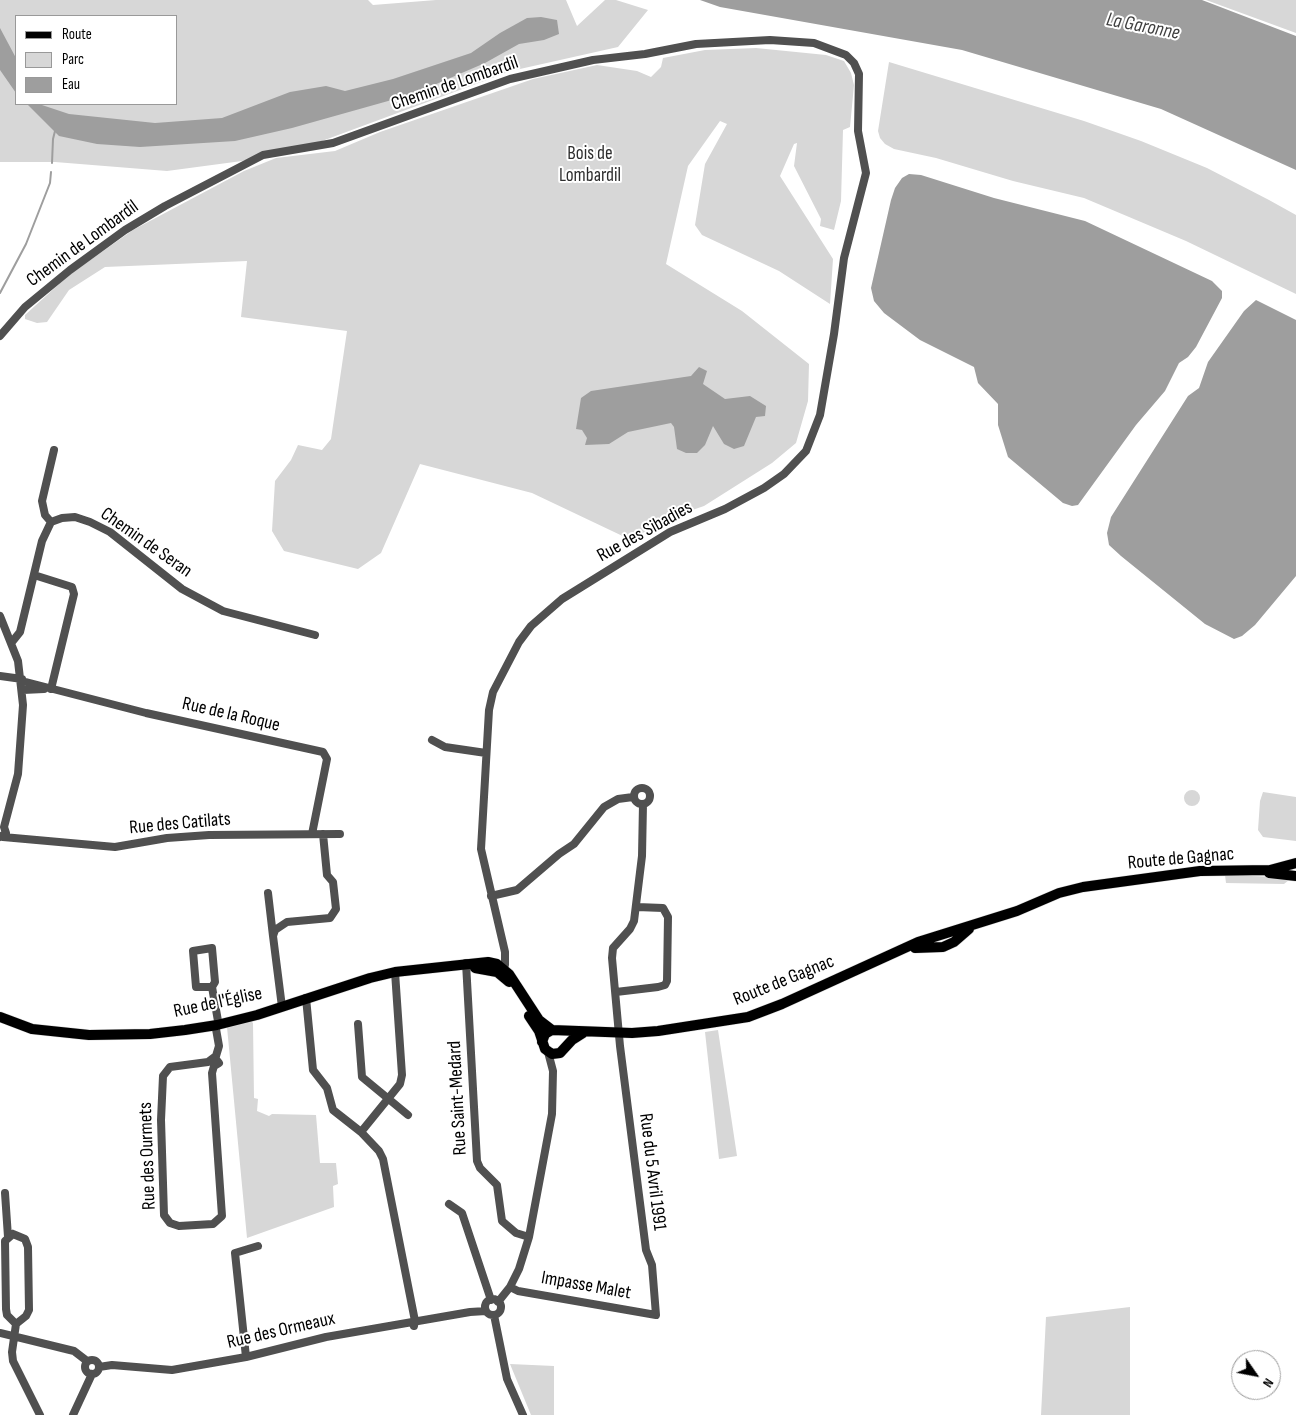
<!DOCTYPE html>
<meta charset="utf-8">
<style>
body{margin:0}
#map{position:relative;width:1296px;height:1415px;overflow:hidden;background:#fff;font-family:"Sofia Sans Condensed",sans-serif}
canvas{display:block}
.legend{position:absolute;left:15px;top:15px;width:162px;height:90px;box-sizing:border-box;background:#fff;border:1px solid #999;margin:0;padding:6px 9px;list-style:none;font-size:15px;color:#000}
.legend li{display:flex;align-items:center;gap:10px;height:25px}
.legend b{width:25px;border:1px solid #999}
.north{position:absolute;left:1231px;top:1350px;width:50px;height:50px;box-sizing:border-box;background:#fff;border:1px solid #999;border-radius:50%;rotate:123deg;font-size:14px;font-weight:700;line-height:20px;text-align:center;color:#000}
.north::after{content:'';display:block;margin:auto;width:18px;height:22px;background:#000;clip-path:polygon(50% 0,100% 100%,50% 72%,0 100%)}
</style>
<div id="map">
<canvas width="1296" height="1415"></canvas>
<ul class="legend">
<li><b style="height:6px;background:#000"></b>Route</li>
<li><b style="height:14px;background:#d7d7d7"></b>Parc</li>
<li><b style="height:14px;background:#9e9e9e"></b>Eau</li>
</ul>
<div class="north">N</div>
</div>
<script>
const ctx = document.querySelector('canvas').getContext('2d');
ctx.lineJoin = 'round';
function fill(path, color) { ctx.fillStyle = color; ctx.fill(path, 'evenodd'); }
const shape = rows => new Path2D(rows.map(r => 'M' + r).join(''));
function stroke(path, color, width, dash) { ctx.strokeStyle = color; ctx.lineWidth = width; ctx.lineCap = dash ? 'butt' : 'round'; ctx.setLineDash(dash || []); ctx.stroke(path); }
function drawText(font, color, halo, rows, align = 'center') {
  ctx.font = font + ' "Sofia Sans Condensed",sans-serif'; ctx.lineWidth = 4; ctx.setLineDash([]); ctx.textBaseline = 'middle'; ctx.strokeStyle = halo; ctx.fillStyle = color; for (const [text, x, y, turn = 0] of rows) {
    ctx.save(); ctx.translate(x, y); ctx.rotate((+turn || 0) * Math.PI / 180); ctx.textAlign = isNaN(turn) ? turn : align; if (halo) ctx.strokeText(text, 0, 0); ctx.fillText(text, 0, 0); ctx.restore();
  }
}
fill(shape([
 [0,0,368,0,373,5,436,0,566,0,577,26,605,0,616,0,648,10,618,47,511,71,322,141,242,161,167,171,55,162,0,162],
 [16,16,176,16,176,104,16,104],
 [1206,0,1296,0,1296,33],
 [756,48,826,55,844,61,851,73,854,85,850,127,843,130,841,201,834,230,820,226,821,219,794,166,797,143,794,144,780,176,833,259,830,304,779,271,702,235,695,225,705,164,727,124,720,121,688,166,666,264,742,311,809,364,808,401,796,443,772,463,704,506,666,519,631,540,532,493,420,464,381,553,358,569,284,551,272,531,275,481,291,460,298,445,322,450,331,439,347,331,241,317,247,261,105,267,69,290,47,322,37,323,25,319,25,315,69,275,133,230,244,171,276,158,335,151,380,132,533,79,597,65,637,71,651,77,661,67,663,58,705,50],
 [889,62,1084,121,1141,141,1207,168,1269,200,1296,215,1296,294,1186,241,1084,198,1013,181,936,158,894,149,885,144,880,138,878,131],
 '1184 798a8 8 0 1 1 16 0a8 8 0 1 1-16 0Z',
 [1263,792,1296,797,1296,841,1263,837,1258,830,1260,801],
 [1225,875,1278,877,1289,880,1284,884,1226,883],
 [251,1021,253,1023,254,1098,258,1099,257,1111,269,1116,272,1114,316,1115,320,1163,336,1163,338,1184,333,1186,334,1207,247,1238,227,1027],
 [718,1030,737,1156,719,1159,705,1032],
 [1130,1307,1130,1415,1041,1415,1046,1317],
 [510,1364,554,1366,554,1415,531,1415]
]), '#d7d7d7');
fill(shape([
 [700,0,1202,0,1296,36,1296,170,1161,109,962,50,720,7],
 [541,17,557,20,559,34,544,40,519,44,485,63,413,94,292,128,235,141,140,147,97,144,59,136,27,104,39,104,69,114,155,123,222,118,290,92,326,86,345,91,393,79,471,53,500,33,527,18],
 [0,28,16,58,16,93,0,70],
 [909,174,921,175,994,198,1085,221,1212,281,1222,291,1222,298,1196,347,1188,357,1179,363,1165,391,1136,425,1078,505,1072,506,1063,503,1008,457,998,425,998,404,978,383,974,367,920,340,884,313,874,301,871,288,891,200,895,188,902,178],
 [1256,300,1296,320,1296,576,1255,625,1242,636,1234,639,1205,624,1121,556,1109,545,1107,533,1111,517,1188,396,1199,388,1208,362,1244,311],
 [699,367,707,371,703,384,725,399,750,396,766,406,765,416,756,417,744,446,734,449,724,444,713,426,705,445,697,453,686,453,677,449,674,427,671,423,628,432,609,444,585,445,587,438,582,430,576,429,581,398,591,391,691,376]
]), '#9e9e9e');
stroke(shape([
 [52,163,53,139,55,131],
 [0,293,26,244,50,183,51,172]
]), '#9e9e9e', 2);
const major = shape([
 [1269,873,1296,876],
 [915,948,943,947,954,942,969,929],
 [475,968,497,972,509,982],
 [529,1016,539,1031,545,1049,552,1054,560,1053,572,1040,583,1033],
 [0,1017,32,1029,89,1035,150,1034,185,1030,217,1025,257,1015,370,978,395,972,488,962,497,964,509,974,539,1020,552,1030],
 [542,1042,545,1034,552,1030,632,1033,658,1031,748,1017,782,1004,918,942,1017,911,1059,893,1083,887,1200,871,1270,870,1296,863]
]);
stroke(major, '#dbdbdb', 11);
stroke(shape([
 [0,336,25,307,70,270,125,230,165,206,263,155,333,143,510,79,593,60,645,54,696,44,770,40,814,43,846,55,854,63,859,74,858,131,866,173,844,258,834,334,820,415,806,451,784,474,764,488,725,509,670,532,562,599,531,626,519,642,493,692,489,710,481,849,505,952,505,965,499,970],
 [51,522,45,515,42,501,54,450],
 [34,575,72,587,74,594,51,689],
 [0,616,18,661,23,705,18,774,4,827,6,833,0,837],
 [12,642,20,632,42,541,51,522,62,518,75,517,90,522,110,532,182,589,223,611,315,635],
 [0,676,22,679],
 [22,681,146,713,323,752,327,759,312,834],
 [23,690,44,689],
 [432,740,445,747,486,753],
 '634 796a8 8 0 1 1 16 0a8 8 0 1 1-16 0Z',
 [3,837,115,847,167,838,209,835,340,834],
 [268,893,273,936],
 [491,896,517,890,559,854,574,844,604,807,618,799,633,797],
 [212,948,215,982,212,987,196,987,193,951,212,948],
 [466,963,477,1161,480,1168,497,1185,502,1221,516,1233,529,1237],
 [212,987,218,1021,216,1029,219,1046,216,1056,208,1062,170,1067,163,1076,161,1120,164,1215,170,1223,179,1226,213,1224,222,1216,212,1073,214,1066,219,1063,215,1058],
 [616,992,658,987,665,985,667,981,668,917,663,908,637,907],
 [306,998,313,1070,327,1088,333,1110,361,1132,400,1084,402,1075,395,972],
 [282,1007,273,936,275,930,287,922,330,918,336,909,333,882,327,875,323,834],
 [358,1024,362,1077,408,1115],
 [361,1132,379,1151,383,1159,415,1321,414,1326],
 [5,1193,8,1237],
 [449,1204,462,1213,491,1300],
 [13,1234,25,1239,28,1247,29,1310,26,1316,16,1324,7,1315,6,1309,5,1241,13,1234],
 [510,1287,518,1291,656,1315,652,1265,646,1250,620,1046,612,958,613,948,630,929,634,921,642,856,643,804],
 '485 1307a8 8 0 1 1 16 0a8 8 0 1 1-16 0Z',
 [498,1302,510,1287,519,1269,529,1237,552,1114,553,1071,548,1052],
 [494,1315,507,1379,523,1415],
 [16,1324,12,1352,13,1361,40,1415],
 [0,1333,74,1351,87,1361],
 [246,1357,235,1253,258,1246],
 '85 1367a7 7 0 1 1 14 0a7 7 0 1 1-14 0Z',
 [99,1367,112,1365,172,1370,246,1357,326,1337,470,1312,486,1311],
 [73,1415,92,1374]
]), '#505050', 8);
stroke(major, '#000', 10);
drawText('19px', '#000', '#fff', [
 ["Chemin de Lombardil",455,84,-19],
 ["Chemin de Lombardil",83,244,-36],
 ["Rue des Sibadies",645,532,-29],
 ["Chemin de Seran",146,543,35],
 ["Rue de la Roque",231,715,13],
 ["Rue des Catilats",180,824,-5],
 ["Route de Gagnac",1181,859,-5],
 ["Route de Gagnac",784,981,-22],
 ["Rue de l'Église",218,1003,-12],
 ["Rue Saint-Medard",458,1098,-93],
 ["Rue des Ourmets",148,1156,-92],
 ["Rue du 5 Avril 1991",652,1172,83],
 ["Impasse Malet",586,1286,10],
 ["Rue des Ormeaux",281,1331,-13]
]);
drawText('19px', '#2e2e2e', '#fff', [
 ["Bois de",590,154],
 ["Lombardil",590,176]
]);
drawText('italic 20px', '#3f3f3f', '#fff', [
 ["La Garonne",1143,27,11]
]);
</script>
